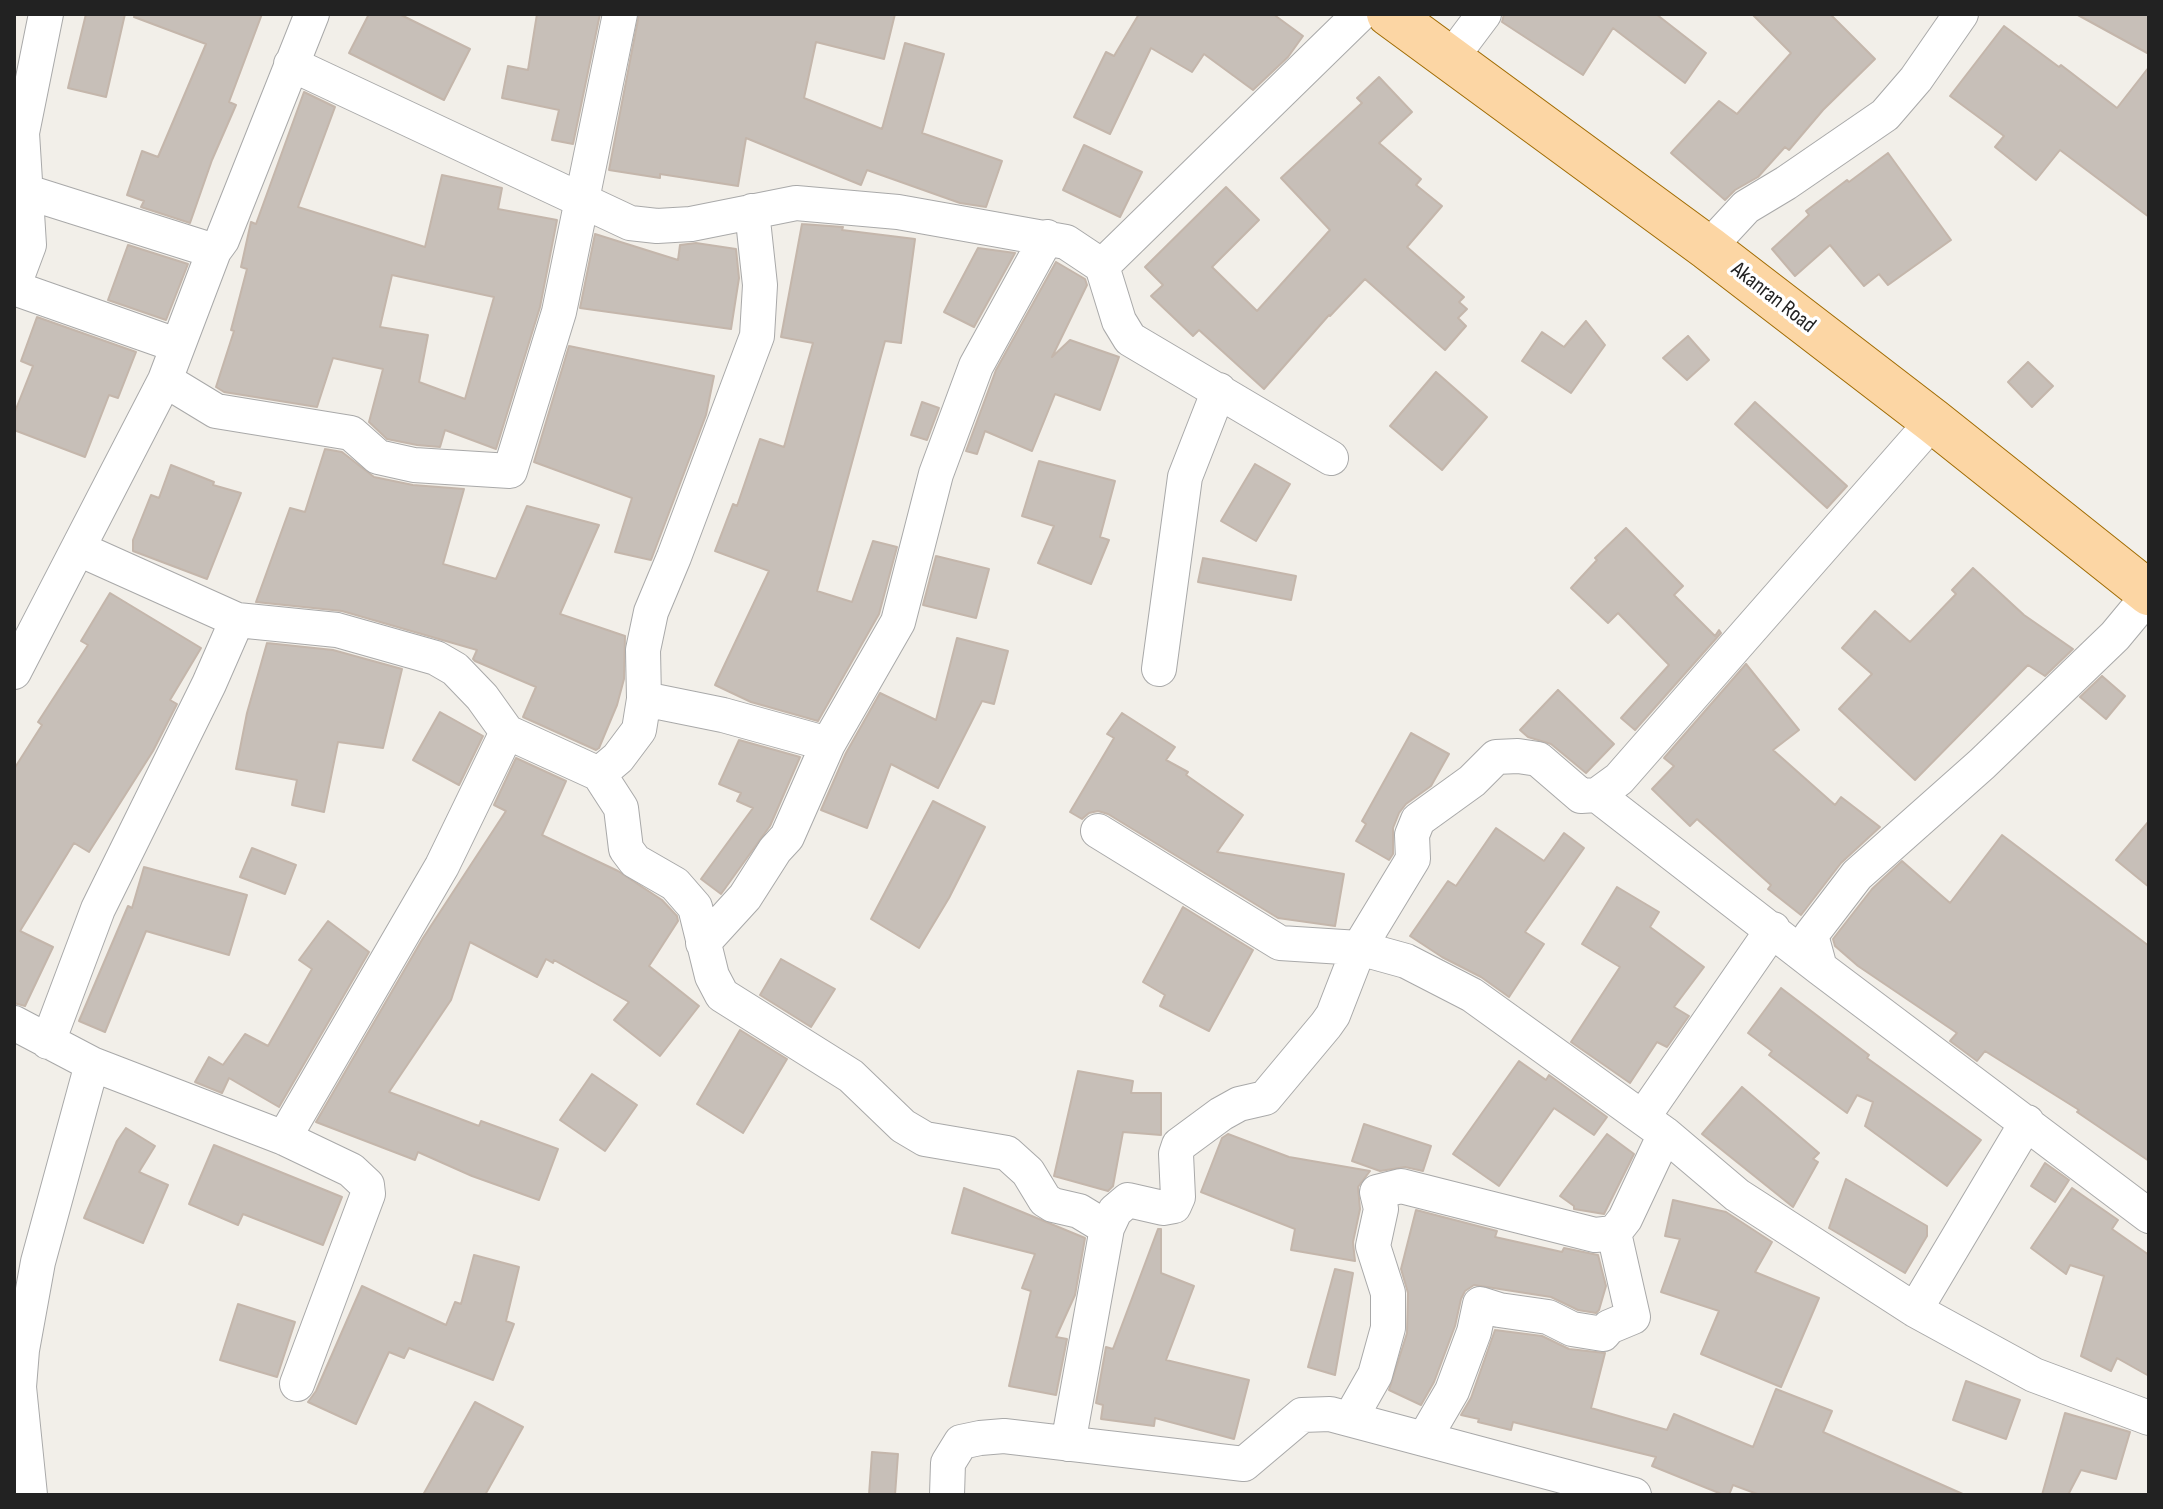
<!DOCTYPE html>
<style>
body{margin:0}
#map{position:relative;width:2163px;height:1509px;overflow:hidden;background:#f2efe9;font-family:"Sofia Sans Condensed",sans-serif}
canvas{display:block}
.frame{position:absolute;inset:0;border:16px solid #222;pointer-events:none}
</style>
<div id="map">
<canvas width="2163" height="1509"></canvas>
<div class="frame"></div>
</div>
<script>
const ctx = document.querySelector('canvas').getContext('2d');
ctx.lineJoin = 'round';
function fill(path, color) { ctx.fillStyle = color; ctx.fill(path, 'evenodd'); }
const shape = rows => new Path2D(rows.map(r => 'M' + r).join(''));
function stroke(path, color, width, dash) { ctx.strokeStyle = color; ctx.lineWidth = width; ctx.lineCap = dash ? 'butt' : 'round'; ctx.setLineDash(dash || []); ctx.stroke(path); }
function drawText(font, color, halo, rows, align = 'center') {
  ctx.font = font + ' "Sofia Sans Condensed",sans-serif'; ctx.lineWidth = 7; ctx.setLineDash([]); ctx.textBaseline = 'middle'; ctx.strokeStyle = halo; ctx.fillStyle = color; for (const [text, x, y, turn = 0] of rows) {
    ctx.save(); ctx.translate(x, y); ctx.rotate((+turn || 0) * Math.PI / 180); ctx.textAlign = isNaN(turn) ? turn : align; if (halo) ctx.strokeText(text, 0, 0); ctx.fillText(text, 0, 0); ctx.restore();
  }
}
const building = shape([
 [86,14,125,14,106,97,68,88,86,14],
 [135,14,262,14,229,102,236,105,212,160,190,223,141,207,144,201,127,195,142,151,158,157,206,44,134,17,135,14],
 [369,14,399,14,470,49,444,100,349,53,369,14],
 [537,14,600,14,573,144,552,140,559,110,502,98,508,66,528,70,537,14],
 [639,14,895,14,884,59,816,42,804,98,882,129,905,43,944,54,922,133,1002,161,986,207,960,203,867,170,861,185,746,138,738,186,660,174,660,178,609,170,639,14],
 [1139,14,1273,14,1303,36,1288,57,1253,90,1204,54,1192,72,1151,48,1110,134,1074,117,1106,52,1114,56,1139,14],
 [1504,14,1656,14,1706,53,1685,83,1613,28,1583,75,1502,22,1504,14],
 [1752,14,1830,14,1875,59,1823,110,1789,150,1785,147,1758,177,1735,190,1725,200,1671,153,1719,101,1737,114,1791,53,1752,14],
 [2076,14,2149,14,2149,54,2076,14],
 [2004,26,2059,67,2061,65,2117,108,2149,67,2149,217,2060,150,2036,180,1995,147,2004,136,1950,96,2004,26],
 [1379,77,1412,112,1379,143,1421,179,1416,185,1442,206,1407,247,1464,297,1459,302,1467,309,1458,318,1466,326,1445,350,1365,279,1330,316,1329,315,1264,389,1199,330,1193,336,1151,296,1163,285,1145,267,1226,187,1259,220,1212,267,1257,311,1330,230,1281,178,1362,103,1357,98,1379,77],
 [304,92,335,107,298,207,425,247,442,175,502,188,498,209,557,220,540,307,496,449,445,430,440,447,417,445,387,439,369,422,383,369,333,358,317,407,224,392,216,387,234,331,231,330,247,269,241,267,251,222,256,224,304,92],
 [392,275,494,297,465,399,419,382,428,335,380,327,392,275],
 [1084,145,1142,172,1120,217,1063,190,1084,145],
 [1888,153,1951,240,1888,285,1879,274,1864,286,1830,245,1795,276,1772,249,1809,215,1806,211,1847,180,1849,182,1888,153],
 [802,224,843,227,842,230,915,239,901,343,885,341,817,591,852,602,873,541,897,547,879,614,818,721,751,702,715,685,769,571,715,551,733,504,737,506,760,439,784,447,813,343,781,337,802,224],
 [595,234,678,260,680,245,696,243,736,249,739,278,731,329,580,308,595,234],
 [128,245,188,264,166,320,108,300,128,245],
 [978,248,1015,253,974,327,944,312,978,248],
 [1056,262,1085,279,1087,285,1052,357,1070,340,1119,357,1100,410,1055,394,1032,451,985,431,977,454,966,451,996,370,1056,262],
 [37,317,136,352,118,398,109,395,85,457,14,430,14,414,33,366,21,361,37,317],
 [1586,321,1605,345,1571,393,1522,361,1542,332,1564,347,1586,321],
 [1688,336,1709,360,1687,380,1663,358,1688,336],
 [569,346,714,376,706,415,651,560,615,552,632,498,534,462,569,346],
 [2028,362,2053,386,2032,407,2008,382,2028,362],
 [1436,372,1487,417,1442,470,1390,426,1436,372],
 [922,402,939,408,927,440,911,435,922,402],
 [1755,402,1847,486,1827,508,1735,424,1755,402],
 [325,449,342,452,374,477,413,485,464,489,443,564,496,579,527,506,599,525,560,614,625,636,624,679,617,705,599,748,596,750,523,717,536,687,475,661,473,659,477,650,342,611,256,602,290,508,305,512,325,449],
 [1039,461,1115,481,1100,537,1109,540,1091,584,1038,563,1054,526,1022,516,1039,461],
 [1255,464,1290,484,1256,541,1221,521,1255,464],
 [171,465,214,482,213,485,241,493,207,579,133,551,133,540,151,495,159,498,171,465],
 [1626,528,1683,586,1674,595,1715,636,1719,630,1721,633,1635,730,1621,718,1669,665,1618,613,1608,623,1571,588,1597,560,1595,558,1626,528],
 [936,556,989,569,976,618,923,605,936,556],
 [1203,558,1296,576,1291,600,1198,582,1203,558],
 [1973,568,2024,615,2073,649,2045,676,2028,665,1915,780,1839,709,1872,674,1842,648,1875,611,1910,642,1956,594,1952,590,1973,568],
 [110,593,201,648,170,700,177,704,153,751,89,852,74,843,20,931,53,947,25,1006,14,1003,14,769,42,725,38,722,88,645,81,641,110,593],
 [957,638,1008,651,994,704,982,701,938,788,891,764,867,828,821,810,846,753,880,693,936,720,957,638],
 [267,643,333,650,402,669,383,748,338,742,324,812,292,805,297,780,236,769,247,713,267,643],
 [1746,664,1799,730,1773,750,1835,805,1841,797,1880,827,1841,863,1801,915,1768,889,1771,885,1697,819,1690,826,1652,789,1674,766,1664,758,1746,664],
 [2102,676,2125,696,2106,719,2080,697,2102,676],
 [1558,690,1614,744,1586,773,1551,744,1528,737,1520,730,1558,690],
 [440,712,483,736,459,785,413,760,440,712],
 [1122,713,1175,747,1166,760,1188,772,1186,775,1243,815,1217,852,1344,874,1335,926,1278,918,1108,814,1098,811,1089,813,1082,819,1070,812,1114,738,1107,734,1122,713],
 [1411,733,1449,754,1431,786,1406,804,1399,813,1393,828,1393,854,1389,860,1356,841,1366,824,1362,821,1411,733],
 [739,740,800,757,770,826,721,894,701,879,753,808,737,801,741,793,719,784,739,740],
 [516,758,566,781,542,835,618,871,662,900,677,916,678,921,649,966,699,1006,660,1056,614,1020,629,1002,554,960,553,963,546,959,537,977,470,942,451,1000,389,1092,479,1126,481,1121,558,1149,539,1200,472,1176,418,1152,415,1160,316,1122,423,938,506,811,494,805,516,758],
 [933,801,985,827,949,898,919,948,871,919,933,801],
 [2149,821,2149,887,2116,860,2149,821],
 [1496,828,1544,861,1564,833,1584,848,1525,932,1544,944,1509,997,1481,977,1442,957,1410,936,1448,881,1456,886,1496,828],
 [2002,835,2149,946,2149,1161,2077,1112,2079,1110,1985,1051,1977,1061,1950,1041,1957,1033,1858,966,1835,946,1833,939,1872,889,1902,861,1950,903,2002,835],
 [252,848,296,865,285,894,240,877,252,848],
 [144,867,247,895,229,955,146,931,105,1032,79,1021,128,906,132,908,144,867],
 [1617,887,1659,912,1650,927,1704,967,1674,1007,1689,1016,1667,1047,1657,1042,1630,1083,1571,1042,1620,967,1582,944,1617,887],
 [1183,907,1253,950,1209,1031,1160,1006,1165,995,1143,982,1183,907],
 [328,921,369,952,279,1107,229,1078,222,1093,195,1082,209,1057,223,1065,245,1034,268,1046,312,969,299,960,328,921],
 [781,959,835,989,811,1027,760,995,781,959],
 [1781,988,1869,1055,1867,1058,1981,1140,1947,1186,1865,1126,1873,1102,1857,1095,1847,1113,1769,1055,1772,1051,1748,1033,1781,988],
 [740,1030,787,1059,743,1133,697,1104,740,1030],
 [1519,1061,1546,1080,1549,1075,1607,1117,1594,1135,1554,1108,1499,1186,1453,1154,1519,1061],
 [1078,1071,1133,1081,1131,1093,1161,1093,1161,1135,1123,1132,1113,1186,1108,1191,1054,1176,1078,1071],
 [592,1074,637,1105,605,1151,560,1120,592,1074],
 [1742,1087,1819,1153,1813,1159,1818,1162,1793,1207,1702,1134,1742,1087],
 [1364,1124,1431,1146,1423,1171,1405,1167,1380,1171,1352,1161,1364,1124],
 [126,1128,155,1146,139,1172,168,1185,143,1243,84,1218,117,1141,126,1128],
 [1228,1134,1289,1157,1370,1171,1358,1187,1360,1209,1353,1242,1355,1261,1291,1250,1295,1229,1201,1192,1222,1138,1228,1134],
 [1607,1134,1634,1154,1604,1214,1574,1209,1574,1206,1560,1196,1607,1134],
 [214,1145,342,1197,323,1245,243,1214,238,1225,189,1204,214,1145],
 [2045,1163,2069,1180,2055,1202,2031,1186,2045,1163],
 [1846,1179,1927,1226,1927,1236,1905,1273,1829,1228,1846,1179],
 [964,1188,1085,1238,1075,1295,1056,1337,1067,1339,1056,1395,1009,1386,1031,1291,1022,1288,1035,1254,952,1233,964,1188],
 [2072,1188,2118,1220,2112,1229,2149,1255,2149,1376,2117,1358,2111,1371,2081,1356,2104,1276,2070,1265,2066,1274,2031,1248,2072,1188],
 [1673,1200,1726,1212,1772,1242,1755,1272,1819,1298,1781,1387,1701,1354,1719,1311,1661,1292,1680,1239,1665,1236,1673,1200],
 [1416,1210,1497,1231,1495,1237,1562,1252,1564,1248,1598,1255,1606,1286,1599,1310,1596,1313,1578,1310,1551,1297,1474,1285,1465,1291,1461,1299,1455,1326,1434,1382,1421,1405,1389,1390,1407,1333,1408,1293,1401,1269,1416,1210],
 [1158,1229,1161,1229,1161,1273,1194,1286,1166,1360,1249,1380,1234,1439,1155,1418,1154,1426,1101,1419,1103,1405,1096,1403,1106,1347,1113,1349,1158,1229],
 [474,1255,519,1267,506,1321,514,1324,493,1380,409,1348,404,1358,389,1352,356,1424,308,1402,316,1391,362,1286,446,1325,455,1302,461,1304,474,1255],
 [1335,1269,1353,1273,1335,1375,1308,1367,1335,1269],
 [238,1304,295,1322,277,1377,220,1360,238,1304],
 [1495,1330,1542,1336,1569,1349,1605,1353,1591,1408,1667,1430,1674,1414,1753,1447,1776,1389,1832,1411,1823,1432,1965,1495,1760,1495,1733,1485,1729,1495,1724,1495,1652,1466,1656,1457,1513,1422,1511,1430,1478,1422,1479,1419,1461,1415,1471,1398,1495,1330],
 [1966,1381,2020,1400,2006,1439,1953,1420,1966,1381],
 [475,1402,523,1427,485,1495,423,1495,475,1402],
 [2065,1413,2130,1432,2116,1479,2081,1470,2068,1495,2042,1495,2065,1413],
 [872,1452,898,1454,895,1495,869,1495,872,1452]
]);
fill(building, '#c7bfb8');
stroke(building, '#c4b6ab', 2);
const minor = shape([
 [1451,58,1484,14],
 [291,64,630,223,657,226,691,224,796,203,898,212,1066,242,1102,266,1119,321,1130,339,1331,458],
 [24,191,214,251],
 [1708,248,1746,207,1786,183,1885,115,1916,79,1961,14],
 [1102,266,1360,14],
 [14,285,29,245,22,133,46,14],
 [14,288,176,345],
 [165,380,216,411,351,433,378,457,414,465,510,471,559,312,620,14],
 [79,549,237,620,337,630,436,658,455,669,482,697,507,732,599,774,621,808,626,849,635,861,675,884,695,907,712,976,722,995,851,1076,903,1126,925,1139,1007,1153,1028,1172,1045,1200,1053,1205,1079,1211,1107,1228],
 [1159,669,1185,477,1219,390],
 [14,672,165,380,214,251,222,240,312,14],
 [644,699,723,715,828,744],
 [599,774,618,758,639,730,644,699,643,650,651,612,674,557,757,336,760,285,752,211],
 [1597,795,1820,968,2149,1216],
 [1098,831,1280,943,1359,948,1406,961,1472,995,1665,1134,1737,1195,1915,1310,2034,1375,2149,1418],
 [703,943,745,897,775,850,787,837,828,744,898,622,936,474,976,366,1047,237],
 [1820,968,1811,935,1857,875,1982,764,2115,636,2149,595],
 [14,1023,92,1064,284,1138,351,1170,367,1185,368,1194,297,1384],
 [48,1042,98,909,209,684,237,620],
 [1643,1117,1773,929],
 [284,1138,442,866,507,732],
 [1915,1310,2027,1122],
 [1350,1419,1375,1375,1388,1328,1388,1293,1373,1246,1381,1209,1377,1192,1401,1186,1595,1235,1614,1233],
 [1424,1439,1452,1391,1474,1332,1480,1304,1499,1310,1548,1317,1572,1329,1603,1334,1609,1327,1633,1317,1614,1233,1625,1219,1665,1134],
 [1068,1444,1107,1228,1115,1211,1128,1200,1163,1208,1174,1206,1178,1197,1176,1154,1179,1145,1221,1114,1239,1104,1265,1098,1326,1025,1333,1015,1359,948,1413,859,1412,835,1418,820,1472,781,1496,757,1518,756,1538,759,1581,796,1597,795,1619,779,1933,421],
 [30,1495,19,1387,22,1350,38,1262,92,1064],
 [947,1495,948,1463,961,1442,980,1438,1004,1436,1244,1464,1302,1415,1330,1414,1634,1495]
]);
const major = shape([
 [1389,14,1708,248,1933,421,2149,593]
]);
stroke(minor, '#a9a9a9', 36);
stroke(major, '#a06b00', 46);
stroke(minor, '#fff', 34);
stroke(major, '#fcd6a4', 44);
drawText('22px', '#222', '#fff', [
 ["Akanran Road",1773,298,38]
]);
</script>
